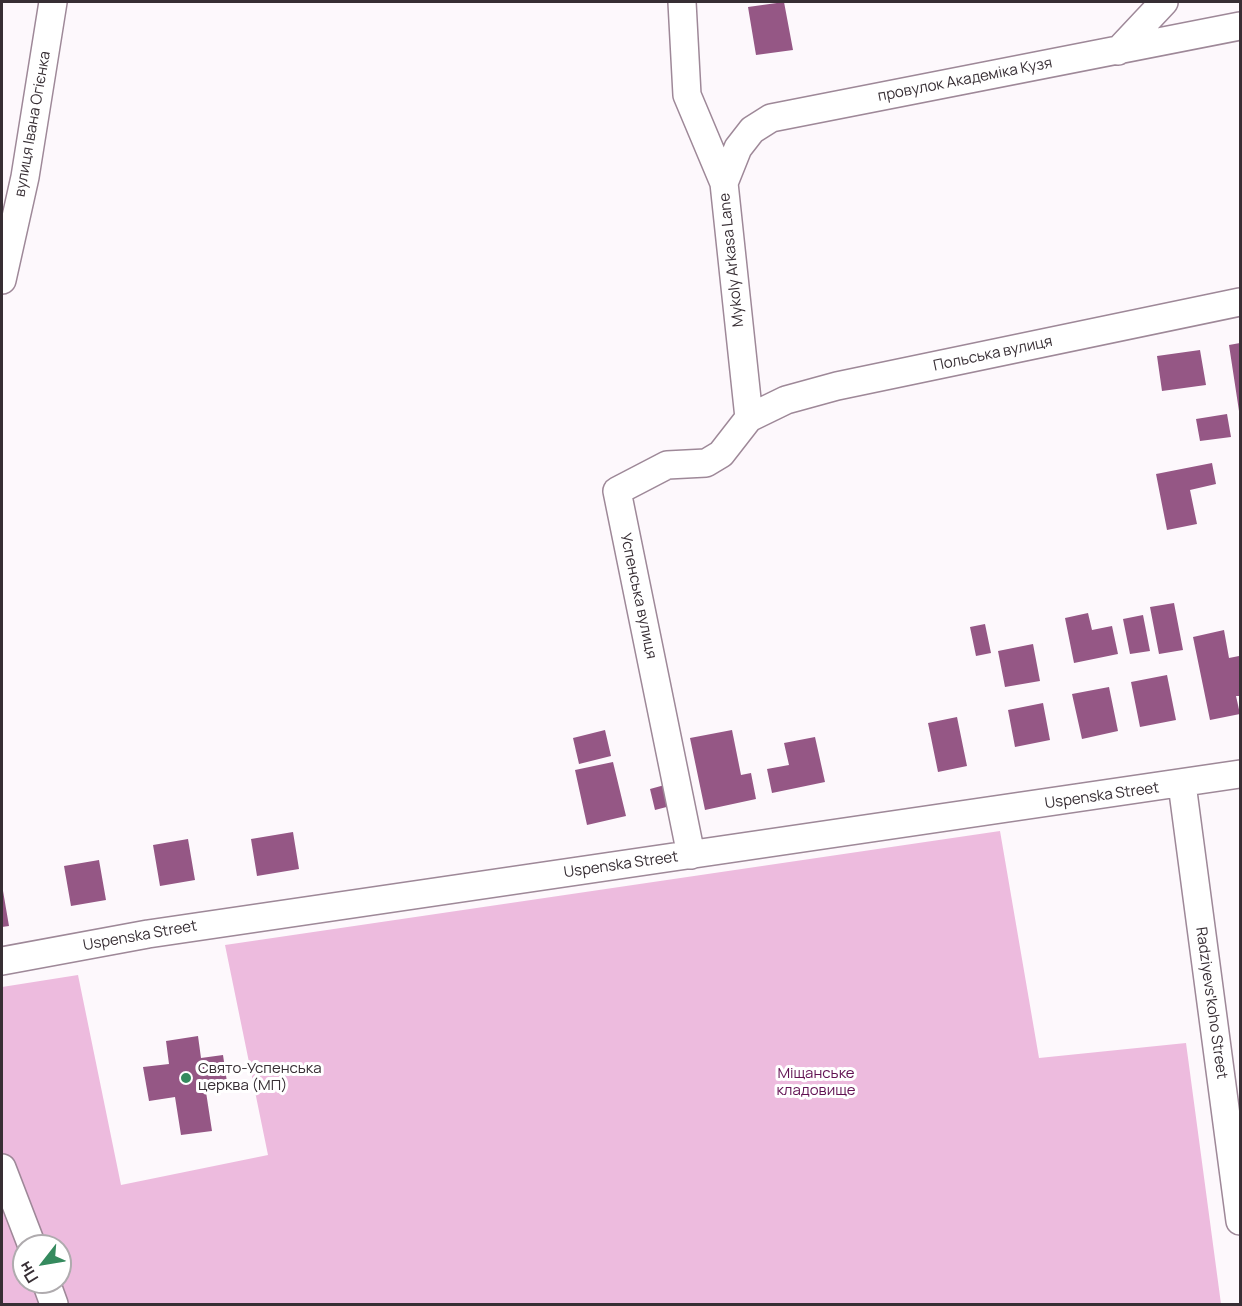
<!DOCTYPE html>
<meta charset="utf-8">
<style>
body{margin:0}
#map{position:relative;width:1242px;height:1306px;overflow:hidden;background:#fdf8fc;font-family:Manrope,sans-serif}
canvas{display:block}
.frame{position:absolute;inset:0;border:3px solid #372e34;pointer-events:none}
.north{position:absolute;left:12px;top:1234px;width:60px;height:60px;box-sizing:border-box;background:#fff;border:2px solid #afabae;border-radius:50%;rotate:239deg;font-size:16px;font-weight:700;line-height:24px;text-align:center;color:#372e34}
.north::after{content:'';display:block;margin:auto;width:21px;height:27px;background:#358a5e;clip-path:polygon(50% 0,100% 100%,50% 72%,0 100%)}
</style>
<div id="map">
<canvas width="1242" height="1306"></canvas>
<div class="frame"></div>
<div class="north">Пн</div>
</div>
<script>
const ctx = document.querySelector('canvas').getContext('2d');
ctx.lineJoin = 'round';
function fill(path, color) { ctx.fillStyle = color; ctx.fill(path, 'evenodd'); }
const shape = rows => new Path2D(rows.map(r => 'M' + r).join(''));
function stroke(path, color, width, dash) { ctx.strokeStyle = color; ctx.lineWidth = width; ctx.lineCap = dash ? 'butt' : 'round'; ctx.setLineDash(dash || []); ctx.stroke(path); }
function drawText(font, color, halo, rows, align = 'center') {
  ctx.font = font + ' Manrope,sans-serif'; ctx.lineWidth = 6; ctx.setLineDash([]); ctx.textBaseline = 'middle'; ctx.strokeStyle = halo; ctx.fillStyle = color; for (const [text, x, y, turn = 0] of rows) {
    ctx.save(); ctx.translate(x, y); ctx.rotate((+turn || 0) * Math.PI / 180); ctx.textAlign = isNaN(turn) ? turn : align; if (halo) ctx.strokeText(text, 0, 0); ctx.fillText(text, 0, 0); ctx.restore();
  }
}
fill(shape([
 [1000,831,1039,1058,1186,1043,1221,1304,2,1304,2,987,78,975,121,1185,268,1155,225,945],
 [24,1246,60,1246,60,1282,24,1282]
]), '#edbbde');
fill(shape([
 [784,2,793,50,756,55,748,7],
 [1240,343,1240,411,1239,411,1229,345],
 [1200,350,1206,385,1162,391,1157,356],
 [1227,414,1231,437,1200,441,1196,419],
 [1212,463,1216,484,1190,490,1197,524,1167,530,1156,474],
 [1174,603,1183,650,1159,654,1150,607],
 [1088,613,1092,630,1112,626,1118,654,1074,663,1065,618],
 [1143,615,1150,651,1130,654,1123,619],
 [985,624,991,653,976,656,970,627],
 [1224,630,1229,658,1239,656,1240,664,1240,696,1236,696,1240,714,1210,720,1193,637],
 [1033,644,1040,681,1005,687,998,651],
 [1167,675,1176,720,1140,727,1131,682],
 [1109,687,1118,731,1082,739,1072,694],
 [1043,703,1050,740,1015,747,1008,710],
 [957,717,967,766,938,772,928,723],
 [605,730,611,756,579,764,573,738],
 [732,730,741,775,751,773,756,799,705,810,690,738],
 [815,737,825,782,772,793,767,769,789,765,784,743],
 [613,762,626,816,587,825,575,770],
 [672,783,678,804,655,810,650,789],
 [293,832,299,869,257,876,251,839],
 [188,839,195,880,160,886,153,845],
 [99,860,106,900,71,906,64,866],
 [2,885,9,926,2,927],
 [198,1036,201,1058,223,1055,228,1089,206,1092,212,1131,181,1135,175,1097,149,1101,143,1067,169,1064,166,1041]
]), '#955785');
const minor = shape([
 [682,2,687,95,724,183,749,418],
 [1118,51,1164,2],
 [724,183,738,148,752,130,771,118,1240,26],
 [2,280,25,177,53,2],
 [1182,784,1240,1221],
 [691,855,617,491,667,465,706,463,721,454,749,418,786,400,837,386,1240,302],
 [2,961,148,934,1240,774],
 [2,1168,32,1246],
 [46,1282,54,1304]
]);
stroke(minor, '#9e8898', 30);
stroke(minor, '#fff', 27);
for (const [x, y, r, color] of [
 [186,1078,6,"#358a5e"]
]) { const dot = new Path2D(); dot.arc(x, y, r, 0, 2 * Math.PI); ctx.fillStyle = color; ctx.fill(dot); stroke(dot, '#fff', 2); }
drawText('15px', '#372e34', '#fff', [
 ["провулок Академіка Кузя",965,80,-11],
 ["вулиця Івана Огієнка",33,124,-80],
 ["Mykoly Arkasa Lane",732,260,-96],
 ["Польська вулиця",993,354,-12],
 ["Успенська вулиця",638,596,78],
 ["Uspenska Street",1102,796,-8],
 ["Uspenska Street",621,865,-8],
 ["Uspenska Street",140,936,-10],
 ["Radziyevsʹkoho Street",1211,1003,82]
]);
drawText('15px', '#372e34', '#fff', [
 ["Свято-Успенська",198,1069],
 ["церква (МП)",198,1086]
], 'left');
drawText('15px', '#611152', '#fff', [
 ["Міщанське",816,1074],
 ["кладовище",816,1091]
]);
</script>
